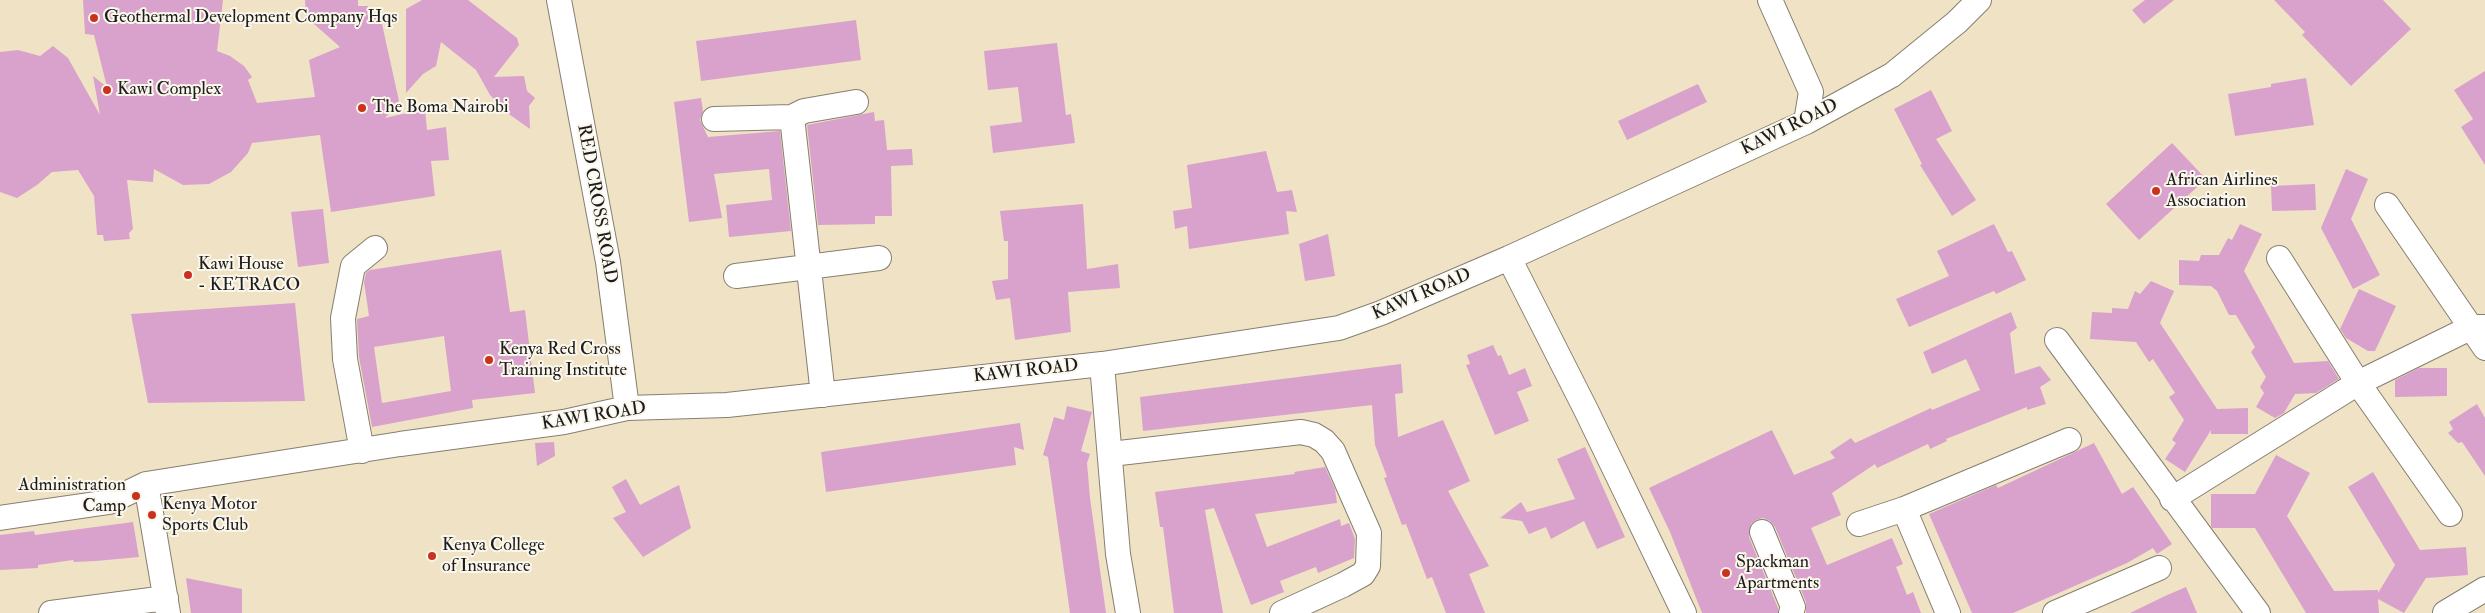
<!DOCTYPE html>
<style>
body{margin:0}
canvas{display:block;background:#f0e2c4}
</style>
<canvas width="2485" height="613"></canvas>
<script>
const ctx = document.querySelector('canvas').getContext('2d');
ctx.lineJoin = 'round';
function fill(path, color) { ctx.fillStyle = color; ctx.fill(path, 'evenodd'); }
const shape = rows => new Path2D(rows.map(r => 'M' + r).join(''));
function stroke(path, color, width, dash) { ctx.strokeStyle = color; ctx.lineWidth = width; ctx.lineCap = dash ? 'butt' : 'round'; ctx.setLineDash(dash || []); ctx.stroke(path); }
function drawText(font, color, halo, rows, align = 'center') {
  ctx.font = font + ' "IM FELL Double Pica",serif'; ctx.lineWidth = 4; ctx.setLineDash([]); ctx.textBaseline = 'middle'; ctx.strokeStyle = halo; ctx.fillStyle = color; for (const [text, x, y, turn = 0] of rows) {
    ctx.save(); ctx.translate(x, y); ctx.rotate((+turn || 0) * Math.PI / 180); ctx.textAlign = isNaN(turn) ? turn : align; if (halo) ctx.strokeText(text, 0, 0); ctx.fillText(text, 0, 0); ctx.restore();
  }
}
fill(shape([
 [83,0,223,0,217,51,230,56,244,66,252,77,248,80,257,103,315,97,309,60,340,47,306,17,305,0,358,0,358,6,368,6,367,15,380,15,399,101,385,118,425,109,427,130,446,127,449,160,431,161,435,196,331,212,320,135,252,143,248,153,231,172,209,184,183,185,154,169,153,182,127,180,133,229,129,233,130,239,104,241,103,235,97,235,94,196,78,170,52,172,37,185,17,198,0,192,0,52,18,50,40,56,53,46,68,58,100,115,93,76,107,87,94,35,85,34],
 [422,0,468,0,517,38,519,45,494,77,524,76,527,91,535,98,529,106,530,129,506,112,490,95,476,70,441,42,436,66,423,74,406,93,406,9],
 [2145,0,2174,0,2144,24,2132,10],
 [2274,0,2383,0,2411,29,2351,86,2302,35,2305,32],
 [856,20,861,60,701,81,696,41],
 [1057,43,1066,115,1071,114,1075,143,993,153,990,126,1022,122,1018,87,988,90,984,51],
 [2485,71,2485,165,2461,127,2473,119,2454,90],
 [2306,78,2314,125,2235,136,2228,94,2271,87,2271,84],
 [1698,84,1707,102,1627,140,1618,121],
 [1931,90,1952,131,1936,139,1976,200,1952,216,1920,165,1922,164,1894,109],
 [701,98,703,111,700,120,708,137,780,131,791,231,729,237,726,205,772,200,769,169,714,174,722,218,689,222,674,102],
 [874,112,875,121,884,120,887,150,912,149,913,165,891,166,892,216,875,216,875,224,818,225,807,125],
 [2172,143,2206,179,2139,240,2106,204],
 [1266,151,1277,192,1292,190,1297,212,1286,211,1289,234,1189,249,1187,226,1175,229,1173,211,1192,208,1187,165],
 [2346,169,2368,179,2351,219,2380,275,2353,289,2321,228],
 [2315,184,2316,210,2272,211,2271,186],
 [1083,204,1087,269,1118,264,1120,288,1068,292,1071,332,1015,340,1010,298,996,300,992,281,1008,279,1008,241,1004,241,1000,211],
 [323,209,329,263,298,267,291,212],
 [1994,224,2008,252,2012,251,2026,280,1996,294,1994,291,1909,327,1896,299,1949,276,1937,251],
 [2240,224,2262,234,2244,271,2294,363,2328,361,2339,379,2316,393,2295,394,2284,413,2275,418,2256,407,2264,393,2260,387,2266,377,2251,352,2255,347,2236,315,2229,315,2217,291,2211,286,2179,285,2179,260,2199,261,2201,255,2219,255,2228,238,2232,240],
 [1328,234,1335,276,1305,281,1299,244],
 [501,250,510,312,525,310,535,393,472,400,473,408,372,427,359,357,357,319,369,316,364,282,366,273,370,270],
 [444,336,451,391,382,403,374,347],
 [2151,281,2174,291,2160,323,2217,409,2248,408,2248,434,2211,434,2211,430,2185,472,2165,459,2176,443,2172,440,2184,420,2169,397,2175,393,2153,359,2149,362,2136,342,2090,339,2092,312,2112,313,2112,308,2128,309,2135,291,2140,294],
 [2359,289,2396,306,2375,351,2368,351,2346,338,2340,329],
 [295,303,305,401,148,403,131,314],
 [2011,312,2017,328,2010,333,2015,374,2040,366,2051,380,2040,387,2046,404,2027,410,2027,407,1946,439,1947,441,1930,449,1928,444,1877,468,1875,464,1832,493,1841,515,1811,528,1827,565,1892,538,1903,564,1896,567,1907,595,1913,592,1921,613,1806,613,1806,602,1775,527,1770,521,1763,518,1756,520,1751,524,1749,537,1778,608,1778,613,1702,613,1670,532,1649,488,1772,430,1794,475,1835,458,1830,452,1851,438,1855,443,1931,408,1932,410,1980,390,1966,359,1932,374,1923,352],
 [1493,345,1498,356,1501,355,1509,375,1525,368,1532,386,1517,392,1529,421,1495,435,1466,365,1470,364,1467,355],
 [1401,364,1403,393,1395,394,1398,437,1443,420,1470,481,1448,491,1489,566,1469,574,1485,613,1446,613,1432,577,1427,579,1406,524,1402,525,1384,478,1387,477,1375,445,1372,405,1143,431,1140,397],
 [2419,368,2447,368,2447,396,2395,397,2395,380],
 [2477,404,2485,418,2485,476,2462,442,2458,443,2448,433,2453,429,2449,422],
 [1067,406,1092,412,1081,451,1090,454,1087,463,1090,498,1106,613,1070,613,1048,457,1043,455,1054,417,1064,420],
 [1020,423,1024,450,1014,447,1016,465,826,492,821,452],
 [554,442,555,456,537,466,535,443],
 [2094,443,2122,494,2133,487,2172,544,2157,554,2153,548,2127,563,2013,613,1972,613,1929,514,1996,485,1998,488],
 [1585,447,1625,537,1597,549,1584,521,1551,539,1546,527,1529,534,1522,521,1500,518,1521,502,1527,512,1575,499,1557,459],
 [2276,455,2310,473,2287,516,2334,591,2378,590,2378,593,2395,565,2348,487,2373,472,2420,550,2466,547,2468,575,2426,578,2404,613,2378,599,2379,613,2306,613,2255,528,2212,528,2211,526,2211,494,2255,494],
 [1325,467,1335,489,1337,503,1255,514,1267,547,1340,519,1341,526,1349,523,1355,539,1354,558,1318,573,1316,567,1280,581,1284,592,1251,605,1214,508,1205,510,1223,613,1174,613,1163,527,1160,527,1155,492,1295,474,1294,472],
 [626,479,640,505,679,485,691,528,643,557,613,518,626,512,612,487],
 [133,522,139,557,96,561,74,562,73,560,38,565,38,568,0,570,0,535,34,531,35,535],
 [186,578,242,589,242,613,191,613],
 [2186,587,2197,613,2130,613,2165,596]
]), '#d9a2cc');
const minor = shape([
 [559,0,608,262,627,408],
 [1770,0,1811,92,1806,122],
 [792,117,823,395],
 [714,119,792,117,804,111,856,102],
 [2387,205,2485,348],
 [1509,258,1586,410,1684,613],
 [2279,258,2358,383,2450,514],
 [736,276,879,258],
 [2057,340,2258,613],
 [1102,364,1118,554,1128,613],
 [362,451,345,359,343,318,353,266,375,248],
 [1111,454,1301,432,1314,435,1324,441,1333,451,1369,533,1368,566,1363,574,1343,585,1282,613],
 [146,484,168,613],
 [2172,499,2358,383,2472,327,2485,327],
 [1904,509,2069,440],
 [0,518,109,502,146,484,400,444,564,422,627,408,727,405,1102,364,1339,328,1381,313,1509,258,1806,122,1892,75,1957,22,1979,0],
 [1859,524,1904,509,1948,613],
 [1762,532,1793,607,1791,613],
 [51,613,166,598],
 [2055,613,2159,568],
 [2445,613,2485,589]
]);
stroke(minor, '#867f70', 26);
stroke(minor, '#fff', 24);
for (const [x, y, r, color] of [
 [94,18,5,"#c8321e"],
 [107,90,5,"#c8321e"],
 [362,108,5,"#c8321e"],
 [2156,191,5,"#c8321e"],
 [188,275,5,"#c8321e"],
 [489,360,5,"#c8321e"],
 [136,496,5,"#c8321e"],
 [152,515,5,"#c8321e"],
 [432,556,5,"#c8321e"],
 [1726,573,5,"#c8321e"]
]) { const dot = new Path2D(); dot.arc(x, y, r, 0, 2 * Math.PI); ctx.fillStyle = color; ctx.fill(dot); stroke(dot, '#fbf7ec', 2); }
drawText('18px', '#1c1c1c', '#fbf7ec', [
 ["Geothermal Development Company Hqs",104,18],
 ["Kawi Complex",117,90],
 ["The Boma Nairobi",372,108],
 ["African Airlines",2166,181],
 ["Association",2166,202],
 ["Kawi House",198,265],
 ["- KETRACO",198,286],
 ["Kenya Red Cross",499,350],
 ["Training Institute",499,371],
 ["Administration",126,486,"right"],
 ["Camp",126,507,"right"],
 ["Kenya Motor",162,505],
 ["Sports Club",162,526],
 ["Kenya College",442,546],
 ["of Insurance",442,567],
 ["Spackman",1736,563],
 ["Apartments",1736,584]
], 'left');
drawText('18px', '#1c1c1c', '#fbf7ec', [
 ["KAWI ROAD",1790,128,-26],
 ["RED CROSS ROAD",596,204,80],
 ["KAWI ROAD",1422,295,-23],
 ["KAWI ROAD",1026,372,-6],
 ["KAWI ROAD",594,417,-9]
]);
</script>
